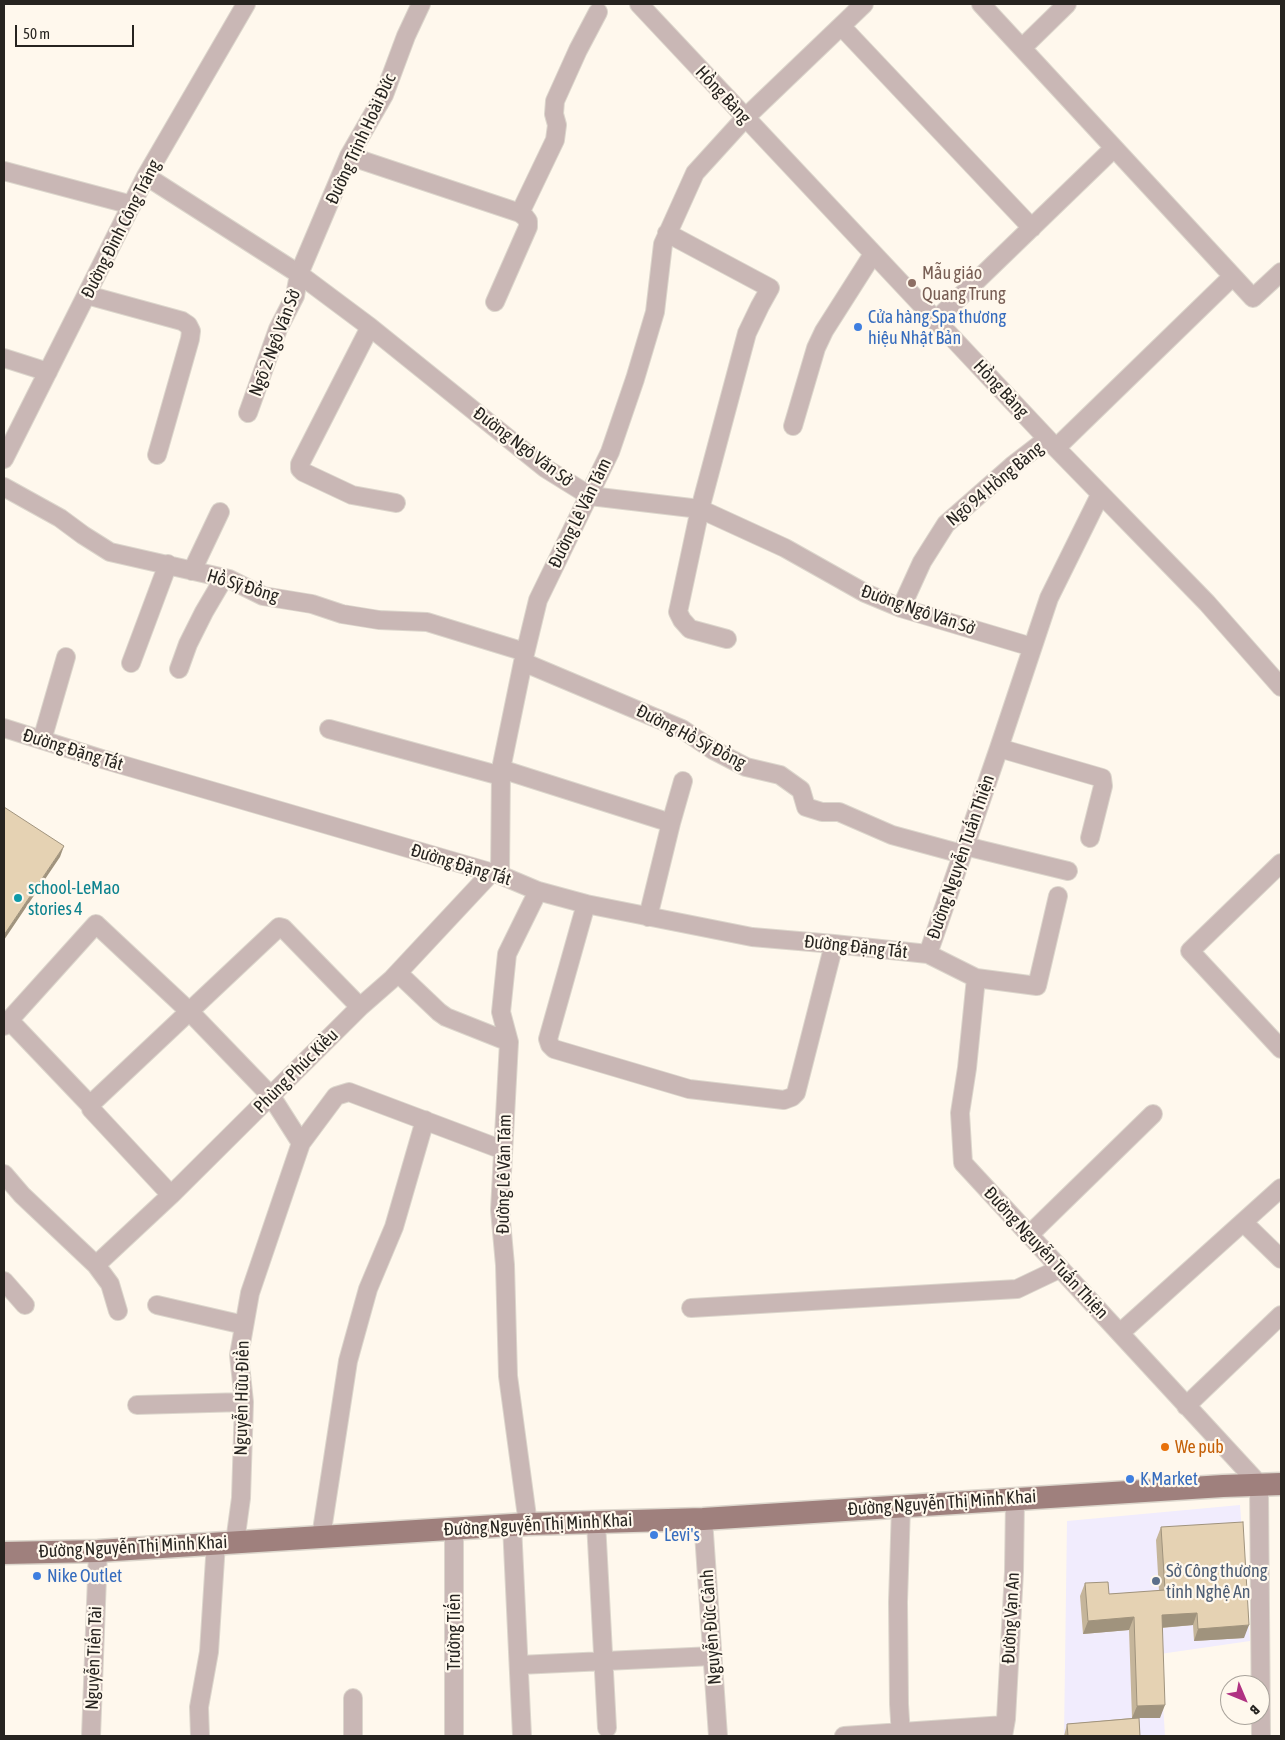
<!DOCTYPE html>
<meta charset="utf-8">
<style>
body{margin:0}
#map{position:relative;width:1285px;height:1740px;overflow:hidden;background:#fff8ed;font-family:"Asap Condensed",sans-serif}
canvas{display:block}
.frame{position:absolute;inset:0;border:5px solid #272420;pointer-events:none}
.north{position:absolute;left:1220px;top:1675px;width:50px;height:50px;box-sizing:border-box;background:#fff8ed;border:1px solid #a9a39b;border-radius:50%;rotate:135deg;font-size:14px;font-weight:700;line-height:20px;text-align:center;color:#272420}
.north::after{content:'';display:block;margin:auto;width:18px;height:22px;background:#b03282;clip-path:polygon(50% 0,100% 100%,50% 72%,0 100%)}
.scale{position:absolute;left:15px;top:25px;width:119px;height:22px;box-sizing:border-box;border:2px solid #272420;border-top:0;padding-left:6px;font-size:15px;line-height:18px;white-space:nowrap;color:#272420;-webkit-text-stroke:4px #fff8ed;paint-order:stroke}
</style>
<div id="map">
<canvas width="1285" height="1740"></canvas>
<div class="frame"></div>
<div class="north">B</div>
<div class="scale">50 m</div>
</div>
<script>
const ctx = document.querySelector('canvas').getContext('2d');
ctx.lineJoin = 'round';
function fill(path, color) { ctx.fillStyle = color; ctx.fill(path, 'evenodd'); }
const shape = rows => new Path2D(rows.map(r => 'M' + r).join(''));
function stroke(path, color, width, dash) { ctx.strokeStyle = color; ctx.lineWidth = width; ctx.lineCap = dash ? 'butt' : 'round'; ctx.setLineDash(dash || []); ctx.stroke(path); }
function drawText(font, color, halo, rows, align = 'center') {
  ctx.font = font + ' "Asap Condensed",sans-serif'; ctx.lineWidth = 4.5; ctx.setLineDash([]); ctx.textBaseline = 'middle'; ctx.strokeStyle = halo; ctx.fillStyle = color; for (const [text, x, y, turn = 0] of rows) {
    ctx.save(); ctx.translate(x, y); ctx.rotate((+turn || 0) * Math.PI / 180); ctx.textAlign = isNaN(turn) ? turn : align; if (halo) ctx.strokeText(text, 0, 0); ctx.fillText(text, 0, 0); ctx.restore();
  }
}
fill(shape([
 [1240,1505,1250,1641,1160,1654,1165,1736,1064,1736,1067,1521]
]), '#f1ecfd');
const minor = shape([
 [639,4,1056,448,1207,603,1281,687],
 [981,4,1253,298,1281,272],
 [841,26,1032,228],
 [1022,48,1067,4],
 [349,156,520,213,525,217,528,221,528,227,495,302],
 [4,171,132,205],
 [146,176,299,274,370,327,545,468,590,496,700,509,785,548,865,593,901,608,1032,647],
 [520,213,555,140,557,125,554,114,555,101,578,50,598,12],
 [667,233,770,288,760,306,747,333,700,509,678,612,682,620,690,629,727,639],
 [87,295,182,321,188,325,191,331,190,339,157,455],
 [935,321,1114,148],
 [370,327,300,464,300,469,303,472,352,495,396,503],
 [4,358,48,372],
 [248,413,278,329,295,296,299,274,349,156,384,95,406,36,421,4],
 [793,426,816,348,824,331,873,254],
 [1056,448,1232,277],
 [4,459,146,176,246,4],
 [4,487,60,518,83,535,110,552,229,579,263,596,312,604,342,614,379,620,427,622,525,652],
 [1100,495,1049,598,999,748,928,954,976,978,967,1068,960,1113,963,1163,1259,1484,1261,1736],
 [192,571,220,512],
 [901,608,922,562,946,524,1012,466,1047,439],
 [523,662,682,729,713,750,746,767,780,775,801,790,806,807,822,812,839,812,892,835,962,854],
 [131,663,168,564],
 [179,669,188,644,204,612,224,578],
 [4,728,102,759,500,875,538,891,586,904,752,937,834,944,928,954],
 [329,729,501,776],
 [42,740,66,657],
 [999,748,1102,778,1103,786,1090,838],
 [501,769,671,823],
 [965,846,1068,871],
 [1281,863,1190,951,1281,1049],
 [500,875,501,769,523,662,538,600,610,452,635,379,655,312,663,244,695,173,745,118,864,4],
 [586,904,548,1039,550,1045,554,1049,689,1089,784,1100,792,1097,796,1093,834,944],
 [648,917,671,823,683,781],
 [398,973,439,1012,446,1017,509,1042],
 [976,978,1037,986,1058,896],
 [9,1020,90,1105],
 [4,1026,96,924,190,1012,271,1096,301,1143],
 [4,1174,22,1195,96,1265,110,1284,118,1311],
 [171,1195,91,1109,92,1103,279,927,283,928,360,1007],
 [1243,1222,1281,1259],
 [1029,1235,1153,1114],
 [96,1265,171,1195,360,1007,392,979,491,873],
 [4,1281,25,1305],
 [157,1305,244,1325],
 [691,1308,1017,1289,1059,1269],
 [1120,1333,1281,1188],
 [137,1405,244,1402],
 [1186,1406,1281,1315],
 [703,1519,718,1736],
 [596,1522,607,1728],
 [528,1524,508,1376,505,1265,500,1210,509,1042,501,1012,507,954,538,891],
 [512,1525,522,1736],
 [454,1529,454,1736],
 [321,1537,348,1361,368,1289,394,1227,425,1120],
 [235,1542,241,1498,244,1402,239,1355,250,1293,301,1143,336,1096,349,1092,503,1150],
 [519,1665,713,1656],
 [353,1698,353,1736],
 [91,1736,98,1551],
 [200,1736,199,1707,209,1652,216,1543],
 [844,1736,1005,1725],
 [901,1736,899,1704,898,1602,901,1506],
 [1003,1736,1006,1719,1014,1572,1015,1499]
]);
const major = shape([
 [4,1553,98,1551,528,1524,703,1519,1223,1486,1281,1484]
]);
stroke(minor, '#dcd6cc', 20);
stroke(major, '#dcd6cc', 25);
stroke(minor, '#c9b7b5', 18);
stroke(major, '#9f807d', 22);
fill(shape([
 [1161,1527,1244,1638,1194,1641,1193,1625,1162,1628,1160,1718,1139,1718,1140,1736,1064,1736,1067,1724,1132,1718,1129,1630,1083,1634,1080,1596,1085,1583,1109,1594,1159,1591,1156,1540]
]), '#c5b59a');
fill(shape([
 [64,846,60,857,4,940,4,935],
 [1197,1613,1193,1625,1157,1628,1162,1615],
 [1134,1617,1129,1630,1083,1634,1088,1621],
 [1249,1625,1244,1638,1194,1641,1198,1629],
 [1165,1705,1160,1718,1132,1718,1137,1706]
]), '#a0937d');
const building = shape([
 [4,807,64,846,4,935,4,807],
 [1243,1522,1249,1625,1198,1629,1197,1613,1162,1615,1165,1705,1137,1706,1134,1617,1088,1621,1085,1583,1108,1582,1109,1594,1165,1590,1161,1527,1243,1522],
 [1139,1718,1140,1736,1068,1736,1067,1724,1139,1718]
]);
fill(building, '#e5d2b3');
stroke(building, '#a0937d', 1);
for (const [x, y, r, color] of [
 [912,283,5,"#8d6e63"],
 [858,327,5,"#3f7fe0"],
 [18,898,5,"#0f9aa8"],
 [1165,1447,5,"#e8710a"],
 [1130,1479,5,"#3f7fe0"],
 [654,1535,5,"#3f7fe0"],
 [37,1576,5,"#3f7fe0"],
 [1156,1581,5,"#5c6f8a"]
]) { const dot = new Path2D(); dot.arc(x, y, r, 0, 2 * Math.PI); ctx.fillStyle = color; ctx.fill(dot); stroke(dot, '#fff8ed', 2); }
drawText('18px', '#272420', '#fff8ed', [
 ["Hồng Bàng",723,95,47],
 ["Đường Trịnh Hoài Đức",361,139,-65],
 ["Đường Đinh Công Tráng",121,229,-63],
 ["Ngõ 2 Ngô Văn Sở",275,343,-69],
 ["Hồng Bàng",1001,389,47],
 ["Đường Ngô Văn Sở",523,447,37],
 ["Ngõ 94 Hồng Bàng",995,484,-40],
 ["Đường Lê Văn Tám",580,513,-64],
 ["Hồ Sỹ Đồng",243,586,17],
 ["Đường Ngô Văn Sở",918,610,19],
 ["Đường Hồ Sỹ Đồng",691,737,27],
 ["Đường Đặng Tất",73,750,17],
 ["Đường Nguyễn Tuấn Thiện",961,857,-71],
 ["Đường Đặng Tất",461,865,17],
 ["Đường Đặng Tất",856,947,6],
 ["Phùng Phúc Kiều",296,1071,-45],
 ["Đường Lê Văn Tám",504,1174,-89],
 ["Đường Nguyễn Tuấn Thiện",1046,1253,47],
 ["Nguyễn Hữu Điền",242,1398,-89],
 ["Đường Nguyễn Thị Minh Khai",942,1503,-4],
 ["Đường Nguyễn Thị Minh Khai",538,1525,-3],
 ["Đường Nguyễn Thị Minh Khai",133,1547,-3],
 ["Đường Vạn An",1011,1618,-87],
 ["Nguyễn Đức Cảnh",711,1627,-94],
 ["Trường Tiến",454,1632,-90],
 ["Nguyễn Tiến Tài",94,1658,-88]
]);
drawText('18px', '#785e54', '#fff8ed', [
 ["Mẫu giáo",922,273],
 ["Quang Trung",922,294]
], 'left');
drawText('18px', '#366cbe', '#fff8ed', [
 ["Cửa hàng Spa thương",868,317],
 ["hiệu Nhật Bản",868,338],
 ["K Market",1140,1479],
 ["Levi's",664,1535],
 ["Nike Outlet",47,1576]
], 'left');
drawText('18px', '#0d838f', '#fff8ed', [
 ["school-LeMao",28,888],
 ["stories 4",28,909]
], 'left');
drawText('18px', '#c56008', '#fff8ed', [
 ["We pub",1175,1447]
], 'left');
drawText('18px', '#4e5e75', '#fff8ed', [
 ["Sở Công thương",1166,1571],
 ["tỉnh Nghệ An",1166,1592]
], 'left');
</script>
